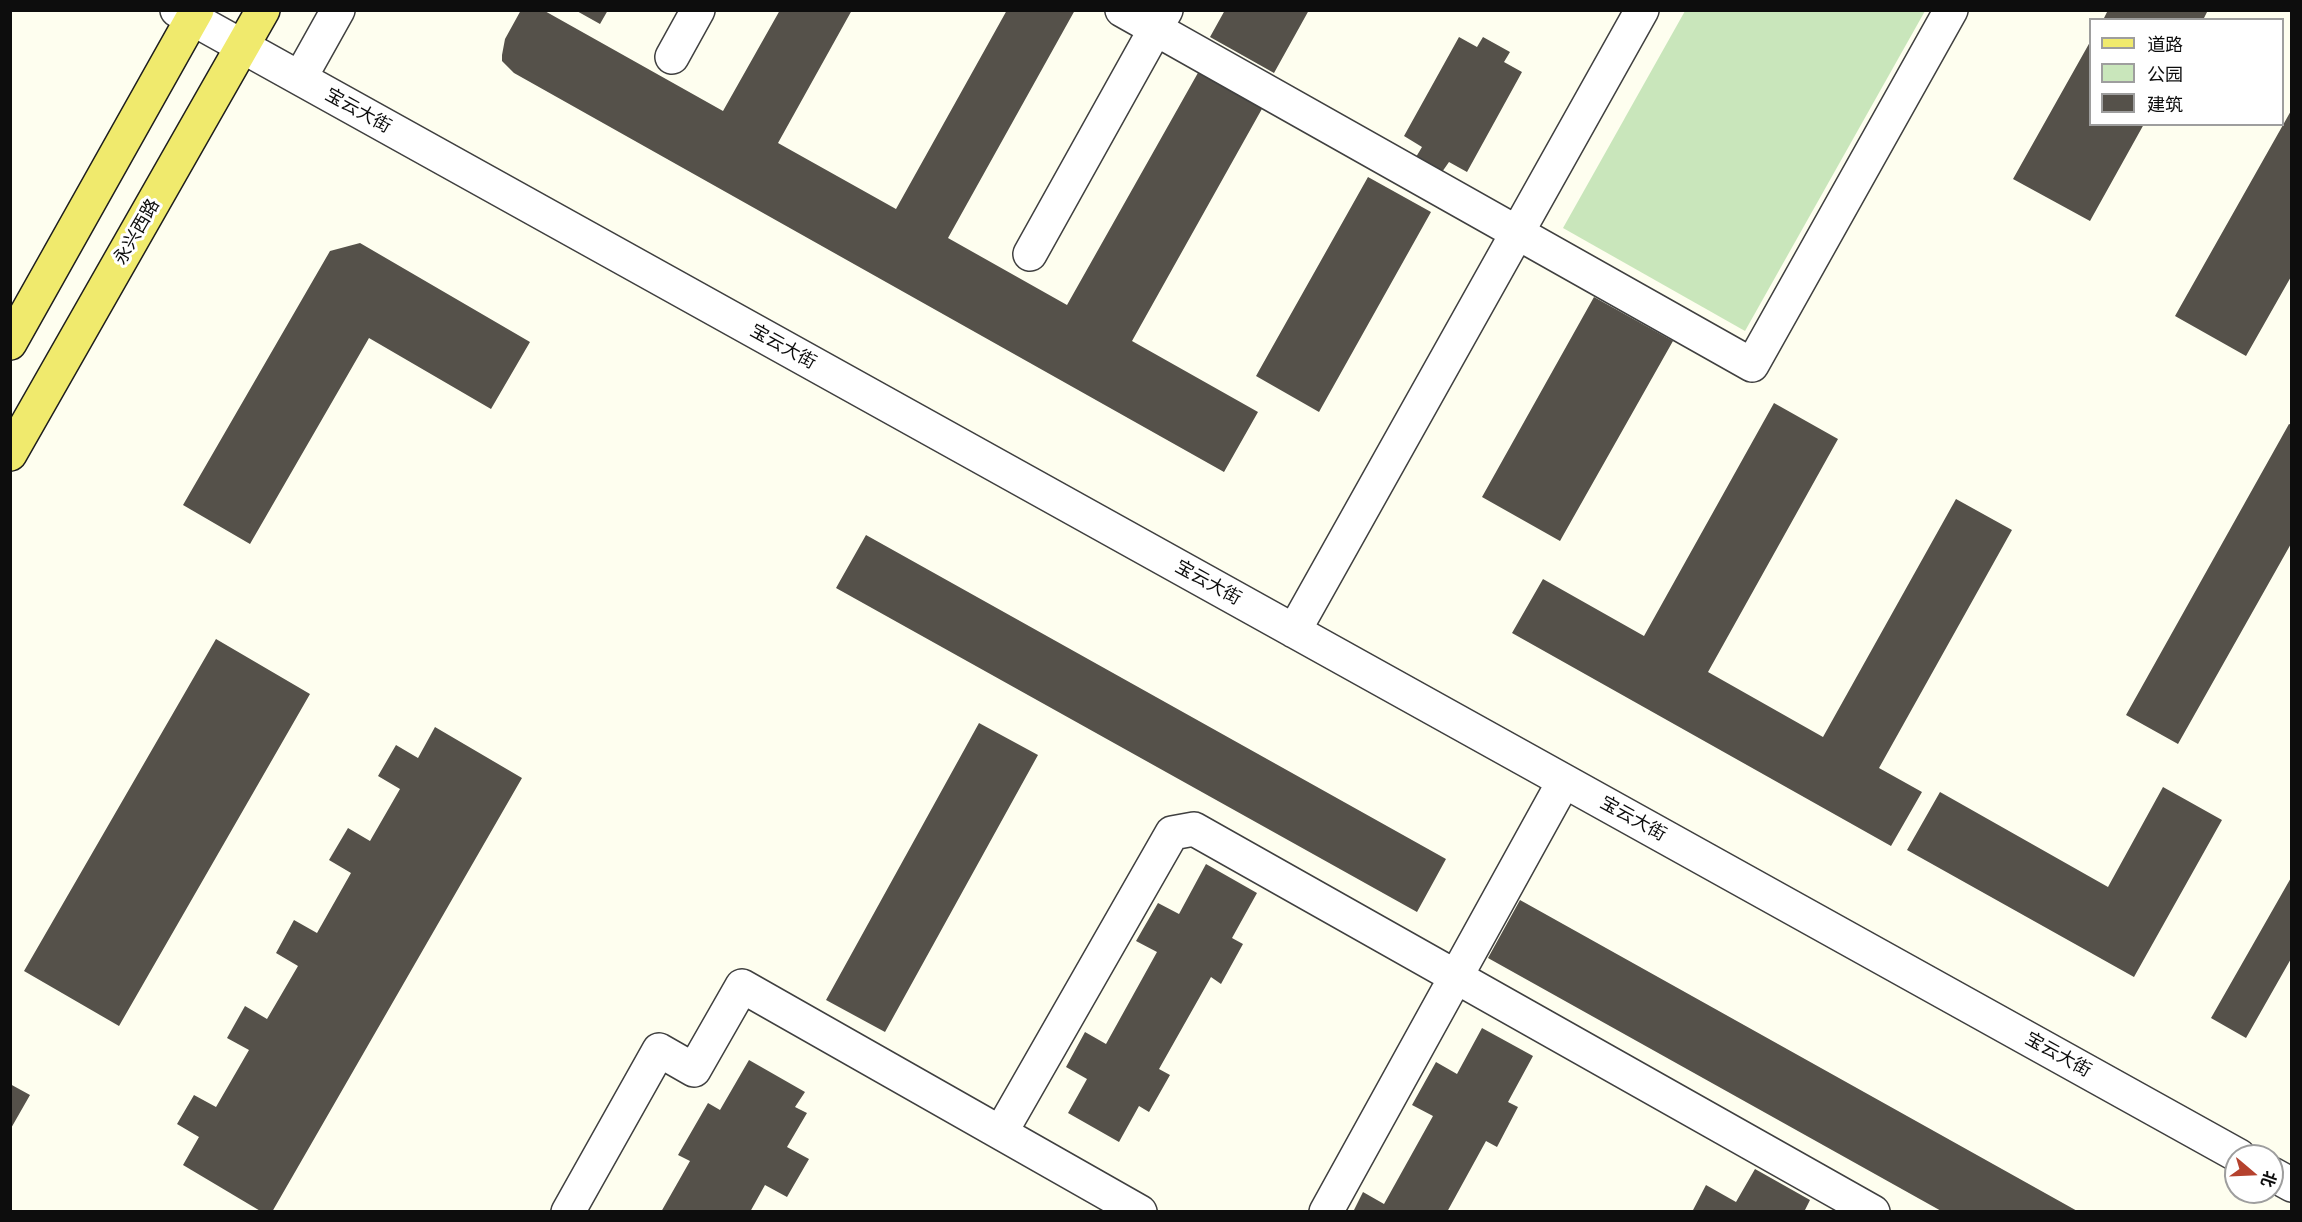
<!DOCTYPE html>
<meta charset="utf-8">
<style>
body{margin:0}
#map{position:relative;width:2302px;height:1222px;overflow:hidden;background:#fefeef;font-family:"Libre Baskerville","Noto Sans SC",serif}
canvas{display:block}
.frame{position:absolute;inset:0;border:12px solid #0d0d0d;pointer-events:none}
.legend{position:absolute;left:2089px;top:18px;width:195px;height:108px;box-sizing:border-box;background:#fff;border:2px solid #9e9e9e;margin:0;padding:8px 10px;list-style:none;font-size:18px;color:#0d0d0d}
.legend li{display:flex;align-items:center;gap:12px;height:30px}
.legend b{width:30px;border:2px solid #9e9e9e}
.north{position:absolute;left:2224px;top:1144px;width:60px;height:60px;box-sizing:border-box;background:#fff;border:2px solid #9e9e9e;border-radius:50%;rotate:109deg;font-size:16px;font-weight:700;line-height:24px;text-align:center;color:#0d0d0d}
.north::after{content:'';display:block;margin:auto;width:21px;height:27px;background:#b5422e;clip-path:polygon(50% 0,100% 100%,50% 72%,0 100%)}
</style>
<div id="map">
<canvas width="2302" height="1222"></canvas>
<div class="frame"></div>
<ul class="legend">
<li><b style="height:8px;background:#f0ea6d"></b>道路</li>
<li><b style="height:16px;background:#c9e6bb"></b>公园</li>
<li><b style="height:16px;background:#55514a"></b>建筑</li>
</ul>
<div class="north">北</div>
</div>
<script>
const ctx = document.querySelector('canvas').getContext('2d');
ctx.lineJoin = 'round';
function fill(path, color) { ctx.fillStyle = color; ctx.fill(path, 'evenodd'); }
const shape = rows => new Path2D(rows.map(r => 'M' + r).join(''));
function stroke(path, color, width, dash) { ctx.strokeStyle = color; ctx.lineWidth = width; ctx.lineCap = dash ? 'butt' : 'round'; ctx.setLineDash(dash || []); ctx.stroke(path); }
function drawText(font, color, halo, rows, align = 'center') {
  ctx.font = font + ' "Libre Baskerville","Noto Sans SC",serif'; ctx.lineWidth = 6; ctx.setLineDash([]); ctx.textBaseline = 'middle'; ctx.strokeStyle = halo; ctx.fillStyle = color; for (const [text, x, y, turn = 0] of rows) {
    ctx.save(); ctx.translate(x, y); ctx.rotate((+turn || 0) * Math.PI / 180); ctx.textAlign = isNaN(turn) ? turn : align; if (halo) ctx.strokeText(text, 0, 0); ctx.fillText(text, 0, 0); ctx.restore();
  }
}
fill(shape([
 [1685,11,1925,11,1745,331,1563,228]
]), '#c9e6bb');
fill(shape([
 [521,10,543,10,723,111,780,10,852,10,778,143,896,209,1007,10,1075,10,948,238,1067,305,1199,71,1263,107,1132,341,1258,412,1224,472,514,73,502,61,502,55,505,39],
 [575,10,608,10,600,24],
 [1225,10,1309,10,1274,73,1210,37],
 [2108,10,2208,10,2203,20,2103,20],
 [1459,37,1477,47,1483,37,1510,52,1504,62,1522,72,1467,172,1449,162,1442,172,1416,157,1422,147,1404,136],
 [2090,42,2090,124,2144,124,2090,221,2013,179],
 [2292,109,2292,275,2246,356,2175,316],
 [1368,177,1431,212,1319,412,1256,376],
 [360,243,530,342,491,409,369,338,250,544,183,505,330,251],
 [1594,297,1673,341,1560,541,1482,497],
 [1774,403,1838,439,1708,672,1823,737,1956,499,2012,530,1879,768,1922,792,1891,846,1512,633,1543,579,1644,636],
 [2289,424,2292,425,2292,542,2178,744,2126,715],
 [866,535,1446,859,1417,912,836,588],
 [216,639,310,694,119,1026,24,971],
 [979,723,1038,755,885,1032,826,1000],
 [435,727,522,778,272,1212,262,1212,183,1165,199,1137,177,1124,194,1095,216,1107,249,1050,227,1038,245,1006,267,1019,298,966,276,953,294,920,317,933,351,873,329,860,348,828,370,841,400,789,378,776,396,745,418,758],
 [2163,787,2222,820,2134,977,1907,850,1940,792,2108,887],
 [1206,864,1257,893,1232,938,1243,944,1221,984,1211,977,1159,1069,1170,1075,1149,1112,1139,1106,1119,1142,1068,1113,1087,1079,1066,1067,1085,1032,1106,1044,1157,952,1136,941,1158,903,1179,914],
 [2292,876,2292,957,2246,1038,2211,1018],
 [1520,900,2079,1212,1943,1212,1488,958],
 [1482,1028,1533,1056,1508,1102,1518,1107,1497,1147,1486,1141,1447,1212,1353,1212,1363,1192,1384,1204,1433,1116,1412,1105,1436,1062,1457,1074],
 [749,1060,805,1092,795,1107,807,1113,787,1147,809,1159,787,1197,765,1185,750,1212,661,1212,690,1161,678,1155,708,1103,720,1110],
 [10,1084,30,1095,10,1130],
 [1755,1169,1810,1200,1804,1212,1692,1212,1706,1185,1736,1202]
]), '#55514a');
const minor = shape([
 [177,10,2239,1156],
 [1122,10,1752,365,1951,10],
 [672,57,698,10],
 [300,78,338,10],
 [1030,254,1166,10],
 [1294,631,1642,10],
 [1001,1132,1172,833,1194,829,1873,1212],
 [2272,1174,2292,1185],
 [568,1212,659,1050,694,1070,742,986,1140,1212],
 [1326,1212,1564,781]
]);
const major = shape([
 [10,343,197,10],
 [10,454,263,10]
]);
stroke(minor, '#404040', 36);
stroke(major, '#1e1e1e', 36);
stroke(minor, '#fff', 33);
stroke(major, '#f0ea6d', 33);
drawText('18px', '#0d0d0d', '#fff', [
 ["宝云大街",358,111,29],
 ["永兴西路",137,232,-60],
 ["宝云大街",783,347,29],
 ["宝云大街",1208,583,29],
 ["宝云大街",1633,819,29],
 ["宝云大街",2058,1055,29]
]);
</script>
